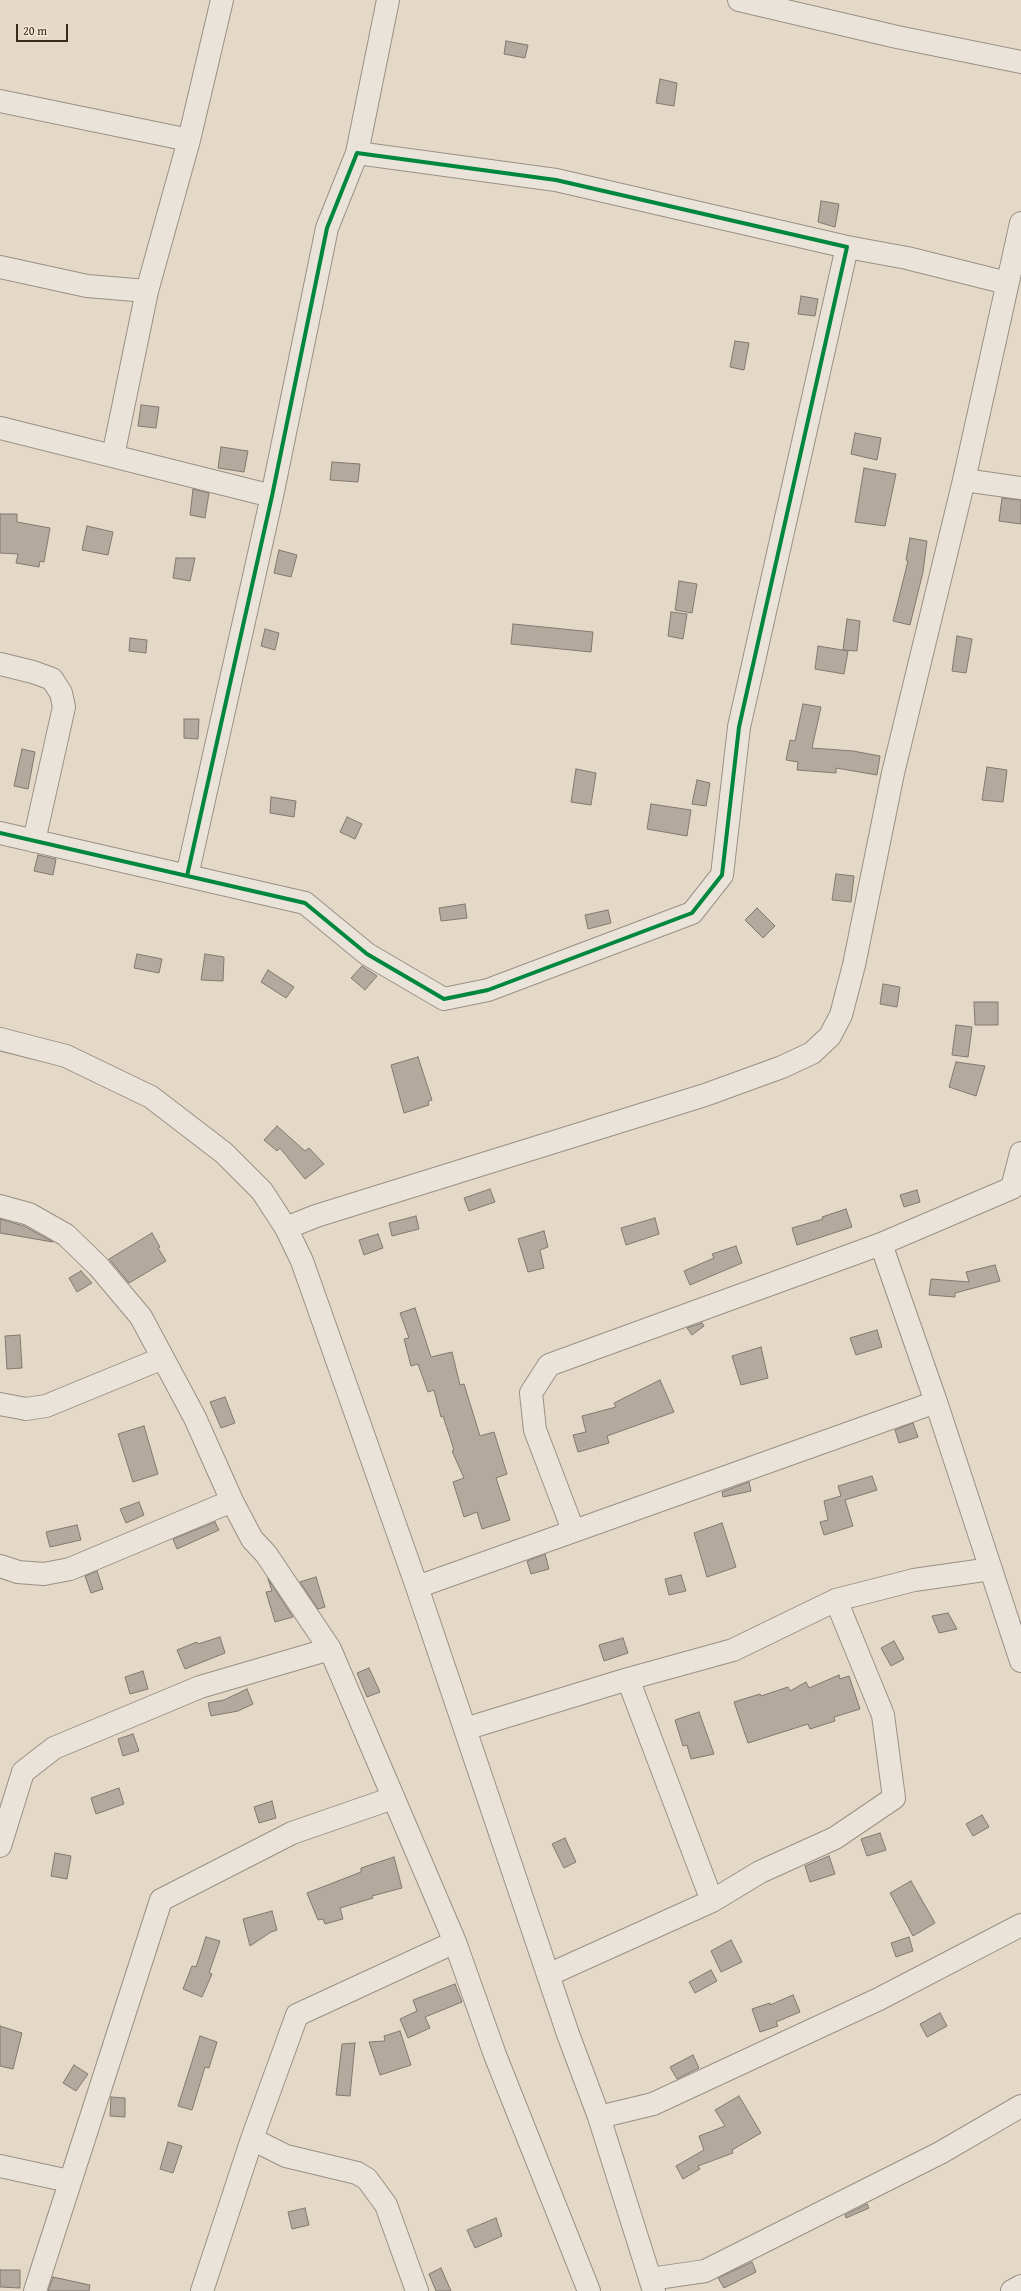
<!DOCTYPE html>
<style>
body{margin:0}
#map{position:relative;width:1021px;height:2291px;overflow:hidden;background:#e4d8c6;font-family:"Gentium Book Plus",serif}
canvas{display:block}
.scale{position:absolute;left:16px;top:24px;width:52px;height:18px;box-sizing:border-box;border:2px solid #3a2a1e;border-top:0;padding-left:5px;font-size:12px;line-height:14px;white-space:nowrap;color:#3a2a1e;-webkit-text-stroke:3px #f6e7d2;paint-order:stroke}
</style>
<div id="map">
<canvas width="1021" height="2291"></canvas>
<div class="scale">20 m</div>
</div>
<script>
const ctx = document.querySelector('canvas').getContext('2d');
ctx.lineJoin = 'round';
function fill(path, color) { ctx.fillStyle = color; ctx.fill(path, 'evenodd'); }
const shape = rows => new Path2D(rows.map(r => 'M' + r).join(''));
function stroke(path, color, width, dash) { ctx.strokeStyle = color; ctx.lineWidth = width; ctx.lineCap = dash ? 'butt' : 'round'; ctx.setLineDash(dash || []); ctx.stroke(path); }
const building = shape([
 [506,41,528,45,525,58,504,54,506,41],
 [660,79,677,83,674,106,656,103,660,79],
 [821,201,839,204,835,227,818,222,821,201],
 [801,296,818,299,815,316,798,314,801,296],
 [735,341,749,343,744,370,730,367,735,341],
 [141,405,159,407,156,428,138,426,141,405],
 [855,433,881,438,877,460,851,454,855,433],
 [221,447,248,451,244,472,218,468,221,447],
 [332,462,360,464,358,482,330,480,332,462],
 [864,468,896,474,885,526,855,522,864,468],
 [193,489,209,493,205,518,190,515,193,489],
 [1002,498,1021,500,1021,524,999,521,1002,498],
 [0,514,17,514,17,522,50,528,44,562,40,561,39,567,16,563,18,554,0,553,0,514],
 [87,526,113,532,108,555,82,550,87,526],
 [910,538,927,541,923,572,910,625,893,621,908,561,906,560,910,538],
 [279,550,297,555,291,577,274,573,279,550],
 [176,558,195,558,190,581,173,578,176,558],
 [679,581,697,584,692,613,675,610,679,581],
 [671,612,687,614,683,639,668,636,671,612],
 [847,619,860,621,857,651,843,650,847,619],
 [513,624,593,632,591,652,511,644,513,624],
 [265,629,279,633,275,650,261,646,265,629],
 [957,636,972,639,966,673,952,671,957,636],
 [130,638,147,640,146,653,129,651,130,638],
 [818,646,848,651,844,674,815,669,818,646],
 [803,704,821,707,812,748,853,751,880,756,877,775,836,768,836,773,797,770,798,762,786,760,790,740,795,741,803,704],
 [184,719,199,719,198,739,184,738,184,719],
 [22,749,35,752,28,789,14,786,22,749],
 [987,767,1007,770,1003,802,982,800,987,767],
 [576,769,596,773,591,805,571,802,576,769],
 [697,780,710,783,706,806,692,804,697,780],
 [271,797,296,801,294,817,270,813,271,797],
 [651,804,691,810,687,836,647,829,651,804],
 [347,817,362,824,355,839,340,832,347,817],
 [38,855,56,859,53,875,34,871,38,855],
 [836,874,854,876,851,902,832,900,836,874],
 [465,904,467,918,441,921,439,908,465,904],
 [757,908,775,926,763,938,745,920,757,908],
 [608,910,611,923,588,929,585,915,608,910],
 [137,954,162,959,159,973,134,968,137,954],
 [205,954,224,957,223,981,201,980,205,954],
 [362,966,377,976,365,990,351,978,362,966],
 [268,970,294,987,286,998,261,982,268,970],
 [883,984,900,987,897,1007,880,1004,883,984],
 [974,1002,998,1002,998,1025,975,1025,974,1002],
 [956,1025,972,1027,968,1057,952,1055,956,1025],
 [418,1057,432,1100,428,1101,429,1105,404,1113,391,1065,418,1057],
 [956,1062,985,1066,976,1096,949,1087,956,1062],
 [277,1126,305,1151,309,1148,324,1164,305,1179,280,1148,277,1151,264,1140,277,1126],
 [490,1189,495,1202,469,1211,464,1198,490,1189],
 [917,1190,920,1202,904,1207,900,1195,917,1190],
 [846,1209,852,1227,797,1245,792,1228,823,1219,822,1217,846,1209],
 [416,1216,419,1229,392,1236,389,1223,416,1216],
 [655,1218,659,1234,626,1245,621,1228,655,1218],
 [0,1219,24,1226,53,1242,0,1233,0,1219],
 [544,1231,548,1247,540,1250,544,1268,528,1272,518,1239,544,1231],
 [152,1233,160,1247,158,1248,166,1261,129,1283,109,1259,152,1233],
 [378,1234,383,1248,364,1255,359,1240,378,1234],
 [736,1246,742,1263,690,1285,684,1271,714,1258,712,1254,736,1246],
 [995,1265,1000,1281,955,1293,955,1297,929,1295,931,1279,969,1282,966,1272,995,1265],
 [81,1271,92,1283,77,1292,69,1278,81,1271],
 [415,1308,431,1357,452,1352,460,1385,464,1384,480,1436,494,1432,507,1474,496,1478,510,1520,482,1529,477,1512,464,1517,453,1482,464,1478,452,1451,454,1450,443,1416,441,1417,434,1390,428,1392,418,1364,411,1366,404,1339,409,1338,400,1313,415,1308],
 [702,1323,704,1326,692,1335,687,1328,702,1323],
 [877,1330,882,1347,856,1355,850,1338,877,1330],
 [20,1335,22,1368,7,1369,5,1336,20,1335],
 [761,1347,768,1378,741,1385,732,1356,761,1347],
 [660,1380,674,1412,607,1436,609,1443,578,1452,573,1435,586,1432,582,1416,616,1407,614,1403,660,1380],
 [225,1397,235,1423,221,1428,210,1402,225,1397],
 [913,1423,918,1437,899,1443,895,1430,913,1423],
 [144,1426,158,1474,133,1482,118,1434,144,1426],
 [872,1476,877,1490,845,1500,853,1526,824,1535,820,1522,828,1520,824,1501,841,1496,838,1486,872,1476],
 [749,1482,751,1491,723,1497,722,1492,749,1482],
 [139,1502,144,1515,126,1523,120,1509,139,1502],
 [215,1522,219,1530,177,1549,173,1539,215,1522],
 [722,1523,736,1567,707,1577,694,1533,722,1523],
 [77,1525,81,1540,50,1547,46,1532,77,1525],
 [545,1554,549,1569,531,1574,527,1561,545,1554],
 [97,1571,103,1589,91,1593,85,1576,97,1571],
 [681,1575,686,1591,669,1595,665,1579,681,1575],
 [316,1577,325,1607,318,1609,300,1582,316,1577],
 [268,1579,293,1617,275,1622,266,1592,272,1591,268,1579],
 [948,1613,957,1629,939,1633,932,1616,948,1613],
 [220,1637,225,1653,185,1669,177,1650,197,1642,198,1644,220,1637],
 [623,1638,628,1653,604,1661,599,1645,623,1638],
 [894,1641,904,1659,891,1666,881,1648,894,1641],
 [369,1668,380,1692,367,1697,357,1673,369,1668],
 [143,1671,148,1689,130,1694,125,1677,143,1671],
 [839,1675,840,1679,849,1676,860,1709,834,1717,835,1721,810,1729,808,1724,748,1743,734,1702,760,1694,761,1696,788,1687,790,1691,806,1682,809,1688,839,1675],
 [247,1689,253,1704,238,1711,211,1716,208,1703,224,1700,247,1689],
 [699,1712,714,1754,691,1759,687,1745,683,1746,675,1720,699,1712],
 [133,1734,139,1751,123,1756,118,1739,133,1734],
 [119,1788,124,1804,96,1814,91,1798,119,1788],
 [272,1801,276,1818,259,1823,254,1807,272,1801],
 [982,1815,989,1827,973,1836,966,1824,982,1815],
 [880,1833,886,1850,867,1856,861,1839,880,1833],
 [565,1838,576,1862,564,1868,552,1844,565,1838],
 [55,1853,71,1856,67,1879,51,1876,55,1853],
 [829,1856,835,1874,810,1882,805,1866,829,1856],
 [394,1857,402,1888,372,1896,373,1898,340,1908,343,1919,325,1924,323,1919,318,1920,307,1893,361,1872,361,1868,394,1857],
 [911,1881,935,1923,913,1936,890,1893,911,1881],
 [272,1911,277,1930,271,1932,250,1946,243,1919,272,1911],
 [206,1937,220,1941,209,1973,212,1974,202,1997,183,1989,192,1966,196,1967,206,1937],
 [909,1937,913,1951,896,1957,891,1943,909,1937],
 [731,1940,742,1962,721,1972,711,1951,731,1940],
 [711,1970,717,1981,695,1993,689,1982,711,1970],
 [455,1984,462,2002,425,2017,430,2028,408,2038,400,2019,417,2011,413,2000,455,1984],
 [793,1995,800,2012,776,2022,778,2026,760,2032,752,2009,770,2003,770,2005,793,1995],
 [940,2013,947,2026,927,2037,920,2024,940,2013],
 [0,2026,22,2033,13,2069,0,2066,0,2026],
 [400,2031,411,2065,380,2075,369,2042,385,2041,384,2036,400,2031],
 [200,2036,217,2042,209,2068,205,2067,192,2110,178,2106,200,2036],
 [355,2043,350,2096,336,2095,342,2044,355,2043],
 [693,2055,699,2068,677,2079,670,2067,693,2055],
 [74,2065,88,2074,76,2091,63,2083,74,2065],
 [739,2096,761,2133,732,2150,733,2153,698,2166,700,2169,683,2179,676,2166,704,2150,699,2136,725,2126,715,2110,739,2096],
 [111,2097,125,2098,125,2117,110,2116,111,2097],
 [168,2142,182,2146,173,2173,160,2169,168,2142],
 [867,2204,869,2208,846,2218,845,2215,867,2204],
 [305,2208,309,2225,292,2229,288,2212,305,2208],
 [496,2218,502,2236,475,2248,467,2230,496,2218],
 [752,2262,756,2272,724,2288,718,2278,752,2262],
 [441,2268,451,2291,436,2291,429,2274,441,2268],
 [0,2270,20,2270,20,2288,0,2287,0,2270],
 [53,2277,90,2285,89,2291,48,2291,53,2277]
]);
fill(building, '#b3aa9e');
stroke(building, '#82796f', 1);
const minor = shape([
 [739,0,897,37,1021,62],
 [0,101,189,140],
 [357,153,388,0],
 [847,247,907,258,1007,283],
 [0,267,87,286,147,291],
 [0,428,272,496],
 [113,456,147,291,189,140,222,0],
 [964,480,1021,488],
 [0,664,33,672,52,679,61,693,64,707,34,841],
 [0,833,305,903,367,954,444,999,488,990,692,913,722,875,739,727,847,247,556,180,357,153,327,228,272,496,187,876],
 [0,1039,66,1056,151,1097,224,1153,262,1191,286,1228,302,1261,417,1587,568,2034,599,2117,654,2291],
 [0,1206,29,1214,66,1235,99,1267,141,1317,195,1418,232,1501,252,1539,266,1554,330,1649,455,1942,495,2055,589,2291],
 [286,1228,316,1216,705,1095,782,1067,812,1053,830,1036,841,1015,854,965,893,773,964,480,1021,223],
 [936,1402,1021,1661],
 [0,1404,26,1409,46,1406,163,1358],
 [573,1530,535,1430,531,1393,549,1365,881,1244,1012,1188,1021,1153],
 [0,1566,18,1572,44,1574,70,1569,232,1501],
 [417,1587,936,1402,881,1244],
 [628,1679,712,1901],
 [465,1729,628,1679,733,1650,836,1600,914,1580,991,1569],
 [0,1846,23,1772,54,1748,200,1687,330,1649],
 [548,1975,712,1901,760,1872,835,1838,894,1798,883,1715,836,1600],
 [599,2117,653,2104,879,1999,1021,1925],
 [252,2139,286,2156,357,2173,367,2179,386,2205,417,2291],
 [0,2166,69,2181],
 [650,2279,705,2271,940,2153,1021,2106],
 [35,2291,161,1900,292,1833,393,1798],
 [202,2291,252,2139,297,2015,455,1942],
 [1012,2291,1021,2286]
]);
stroke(minor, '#9a9085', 24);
stroke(minor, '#e9e3da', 22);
stroke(shape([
 [0,833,305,903,367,954,444,999,488,990,692,913,722,875,739,727,847,247,556,180,357,153,327,228,272,496,187,876]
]), '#00873e', 4);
</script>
